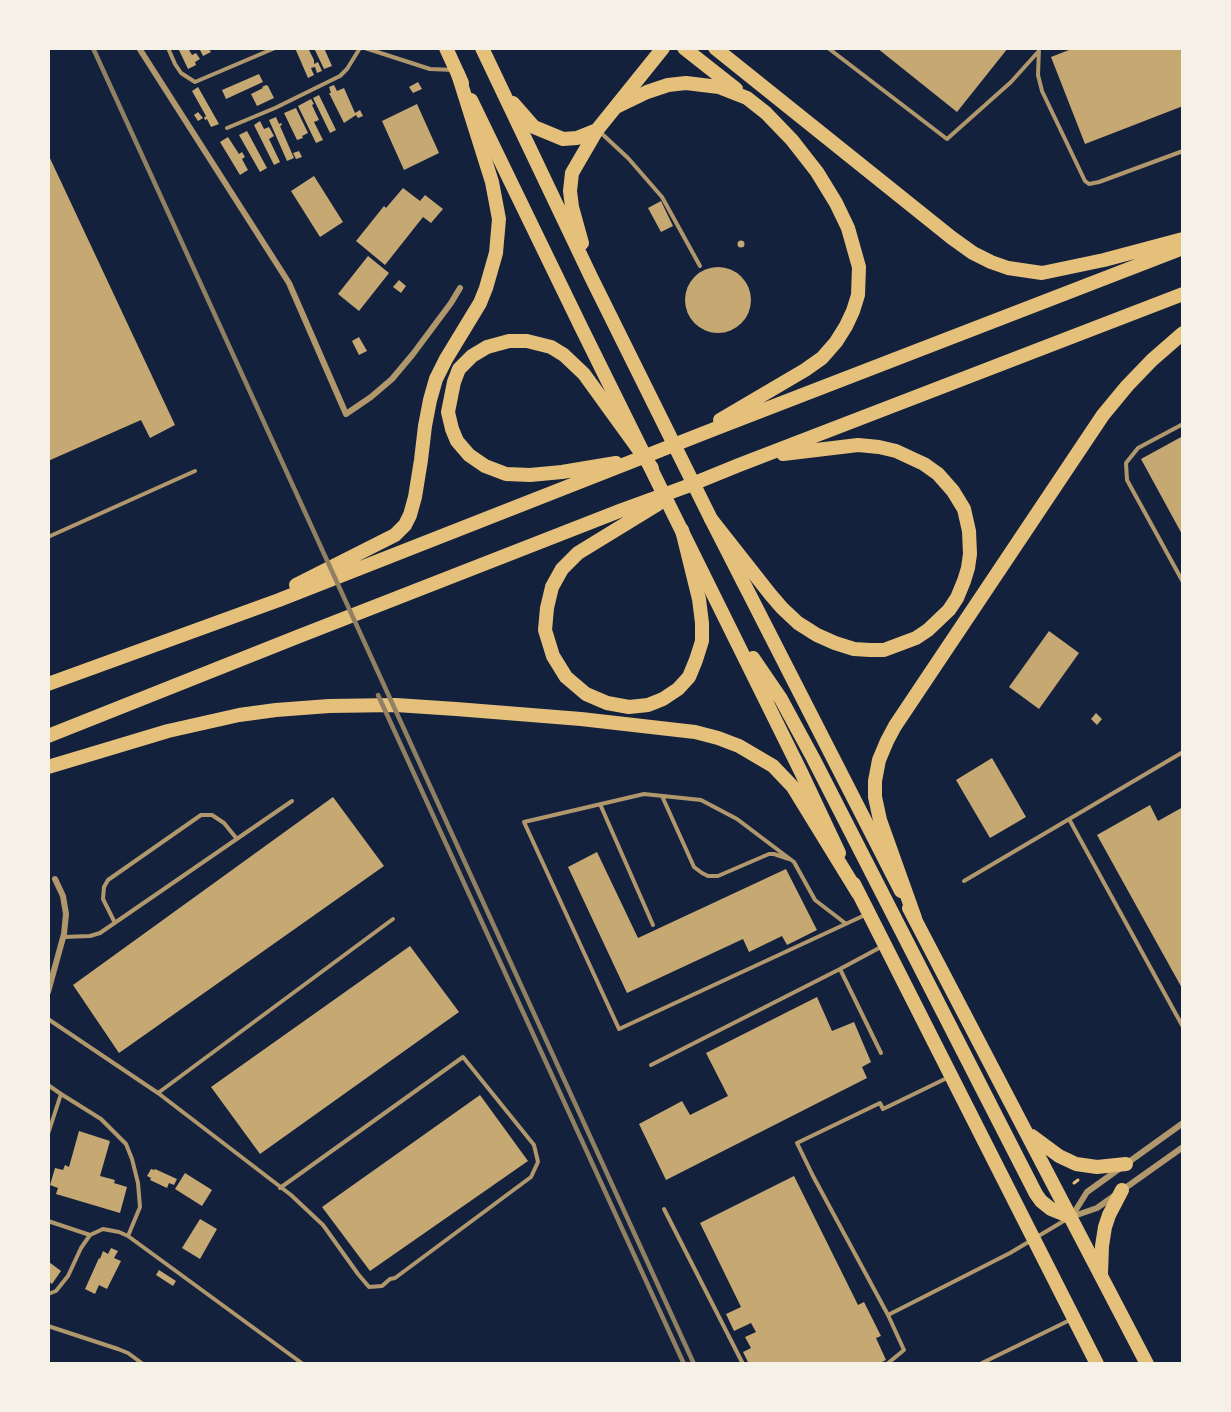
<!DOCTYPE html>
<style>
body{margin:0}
#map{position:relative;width:1231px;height:1412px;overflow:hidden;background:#14213d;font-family:Ubuntu,sans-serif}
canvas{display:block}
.frame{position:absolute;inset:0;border:50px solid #f6f1e7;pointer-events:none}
</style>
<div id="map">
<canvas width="1231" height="1412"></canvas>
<div class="frame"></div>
</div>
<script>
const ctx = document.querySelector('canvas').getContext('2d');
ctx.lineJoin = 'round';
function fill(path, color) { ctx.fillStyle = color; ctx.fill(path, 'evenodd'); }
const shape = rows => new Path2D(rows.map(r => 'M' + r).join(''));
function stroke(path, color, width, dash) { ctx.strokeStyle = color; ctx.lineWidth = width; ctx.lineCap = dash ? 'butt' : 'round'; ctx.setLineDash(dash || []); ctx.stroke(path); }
fill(shape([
 [178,48,188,48,192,55,196,53,200,59,195,62,196,65,188,69],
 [199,48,208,48,211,52,203,56],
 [295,48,308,48,314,60,314,64,318,62,322,71,317,73,315,67,311,68,314,75,308,78],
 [314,48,324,48,332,66,324,69],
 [877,48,1008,48,957,112],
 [1074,48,1183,48,1183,106,1085,144,1051,57],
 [259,74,263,82,226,99,222,90],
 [418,82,422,89,413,93,409,87],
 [266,85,268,86,274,98,257,106,251,94,263,88,262,87],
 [334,85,337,91,344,88,355,113,360,110,363,116,358,118,356,115,344,123,329,93,331,93,329,87],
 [198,87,219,124,211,127,207,119,205,120,204,118,206,116,192,91],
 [319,95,336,130,330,133,313,98],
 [311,99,314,104,312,105,319,120,314,122,323,140,316,143,298,106],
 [417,104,439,153,404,170,382,121],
 [296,108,308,133,302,136,303,138,297,140,284,113],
 [198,112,203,118,198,121,194,115],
 [276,117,279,124,281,123,282,125,280,126,294,158,287,161,269,120],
 [260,121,264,129,269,127,274,136,269,139,280,162,274,165,254,125],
 [247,131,267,168,260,172,239,135],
 [228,137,239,154,242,152,245,157,242,159,248,170,240,175,220,142],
 [299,151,302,157,296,159,293,153],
 [48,154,175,425,150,438,141,420,48,461],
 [314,176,343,222,320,237,291,191],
 [403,188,420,201,425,195,443,209,431,223,423,217,385,265,356,241,384,206,386,208],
 [661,201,673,226,661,232,648,208],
 '737.5 244a3.5 3.5 0 1 1 7 0a3.5 3.5 0 1 1-7 0Z',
 [368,256,389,273,359,311,338,294],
 '685 300a33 33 0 1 1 66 0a33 33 0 1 1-66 0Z',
 [399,280,406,286,401,293,393,287],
 [359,337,367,351,359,355,352,341],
 [1183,436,1183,536,1141,459],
 [1049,631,1079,653,1039,709,1009,687],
 [1096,713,1102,719,1097,725,1091,719],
 [992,758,1026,817,990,838,956,780],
 [333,797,384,866,119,1053,73,985],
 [1150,805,1158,821,1183,807,1183,990,1097,835],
 [597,852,638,938,786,869,817,930,787,945,782,936,749,952,743,939,627,993,568,867],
 [410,946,459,1012,260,1154,211,1087],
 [817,997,832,1031,854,1022,871,1062,862,1067,867,1078,666,1180,639,1124,682,1101,690,1115,728,1096,706,1053],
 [480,1095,528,1161,370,1271,322,1207],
 [79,1131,110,1141,100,1176,115,1180,114,1183,127,1187,120,1213,56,1194,58,1188,50,1185,55,1168,63,1170,65,1165,69,1167],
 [151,1169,154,1170,155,1169,177,1179,174,1185,169,1183,167,1188,150,1180,151,1178,147,1176],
 [185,1173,212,1190,202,1206,175,1189],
 [794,1176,858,1305,864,1302,881,1336,876,1338,886,1360,878,1364,760,1364,759,1362,756,1364,749,1364,743,1352,751,1348,745,1337,756,1332,751,1323,734,1331,726,1314,741,1307,700,1223],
 [200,1219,217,1229,200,1259,182,1248],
 [111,1248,118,1251,114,1258,121,1261,107,1289,99,1285,95,1294,85,1289,99,1258,100,1259,103,1251,108,1254],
 [49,1262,61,1271,52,1284,48,1281,48,1264],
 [159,1270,176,1281,173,1286,156,1275]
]), '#c6a872');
stroke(shape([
 [1074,1183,1078,1180]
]), '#e5c07b', 3);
stroke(shape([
 [168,48,175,64,181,73,195,82,275,48],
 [365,48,430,69,454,70],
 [828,48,947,139,1011,82,1038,52],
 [1039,48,1038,75,1042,91,1085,181,1089,184,1099,182,1183,151],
 [227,128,275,108,340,76,347,69,360,48],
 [600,132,628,158,662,197,700,266],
 [1183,424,1138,448,1126,463,1127,480,1183,582],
 [48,537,195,471],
 [662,796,694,867,702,873,708,876,718,876,769,854,774,854,789,859],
 [600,804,653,925],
 [1069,819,1183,1027],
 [964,881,1183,752],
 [115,923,103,899,104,887,108,880,201,815,212,815,224,823,237,839],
 [845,923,815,900,794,862,737,819,701,800,644,794,524,822,619,1029,865,915],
 [63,937,90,936,100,933,292,801],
 [840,969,881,1053],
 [48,1019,158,1093,291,1195,323,1225,358,1274,369,1287,382,1286,390,1279,395,1278,531,1177,538,1162,534,1145,463,1057,280,1188],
 [651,1065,840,969,881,947],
 [48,1085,61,1094,48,1134],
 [158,1093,393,919],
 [61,1094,101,1119,126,1144,132,1159,138,1183,140,1207,128,1236],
 [664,1209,743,1364],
 [48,1221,90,1235],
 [48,1294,56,1291,68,1276,81,1248,90,1235,103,1229,119,1232,128,1236,303,1364],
 [888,1315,813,1176,797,1143,880,1103,883,1109,947,1078],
 [48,1326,118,1349,128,1353,143,1364],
 [887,1364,904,1350,888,1315,1010,1253,1067,1219],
 [980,1364,1070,1320]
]), '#b1986c', 4);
stroke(shape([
 [139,48,289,283,346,414,371,397,392,379,413,354,451,303,460,288],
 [48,992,64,934,66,914,63,896,55,879],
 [1072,1216,1087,1192,1183,1123],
 [1071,1217,1097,1208,1183,1147]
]), '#b1986c', 6);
stroke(shape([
 [446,48,462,83],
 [482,48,591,277,711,519,901,891],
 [471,100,582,329,801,772,839,853],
 [513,103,534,127,563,139,577,138,597,130],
 [582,243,572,207,570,191,572,173,597,130,663,48],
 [753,658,781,699,813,758,1036,1194,1041,1201,1051,1209,1071,1217],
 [854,884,1097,1364],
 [909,908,1147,1364],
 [1032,1136,1059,1156,1076,1164,1097,1167,1126,1164],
 [1101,1273,1102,1246,1105,1227,1109,1215,1122,1190]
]), '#e5c07b', 14);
stroke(shape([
 [684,48,736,89],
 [715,48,952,238,973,253,991,262,1008,268,1042,273,1104,260,1183,239],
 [616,107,647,92,668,85,686,83,719,87,747,98,766,113,792,140,817,172,836,203,848,228,859,267,858,295,853,311,846,326,836,342,822,358,805,370,720,420],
 [616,463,562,472,530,475,506,474,485,466,469,455,457,441,452,429,448,412,454,382,459,369,472,356,487,347,509,341,527,341,551,347,564,355,584,374,652,468],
 [658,504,578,553,562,569,552,587,547,608,545,630,553,656,566,677,586,694,607,703,629,707,648,705,663,699,678,689,689,677,696,660,702,641,702,623,699,599,682,530],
 [711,519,770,594,782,608,798,623,817,635,835,643,854,649,870,650,884,650,916,638,928,630,949,610,957,598,964,581,968,568,970,554,969,531,964,509,953,491,938,474,924,464,911,458,896,451,879,447,858,445,783,454],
 [296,585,395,535,405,525,410,515,415,497,421,460,425,426,430,400,436,379,446,359,480,303,486,288,496,253,499,219,492,182,458,74],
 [48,684,279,600,717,428,1183,248],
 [48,736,297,637,622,510,685,487,739,465,1183,294],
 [48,767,168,731,239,715,276,710,329,706,396,705,456,709,581,719,695,732,718,738,739,746,773,766,793,787,858,893],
 [915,918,880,820,875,797,875,781,879,760,887,741,895,726,1103,415,1127,386,1152,360,1183,333]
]), '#e5c07b', 14);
stroke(shape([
 [93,48,694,1364],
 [378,695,684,1364]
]), '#918062', 4.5);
</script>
